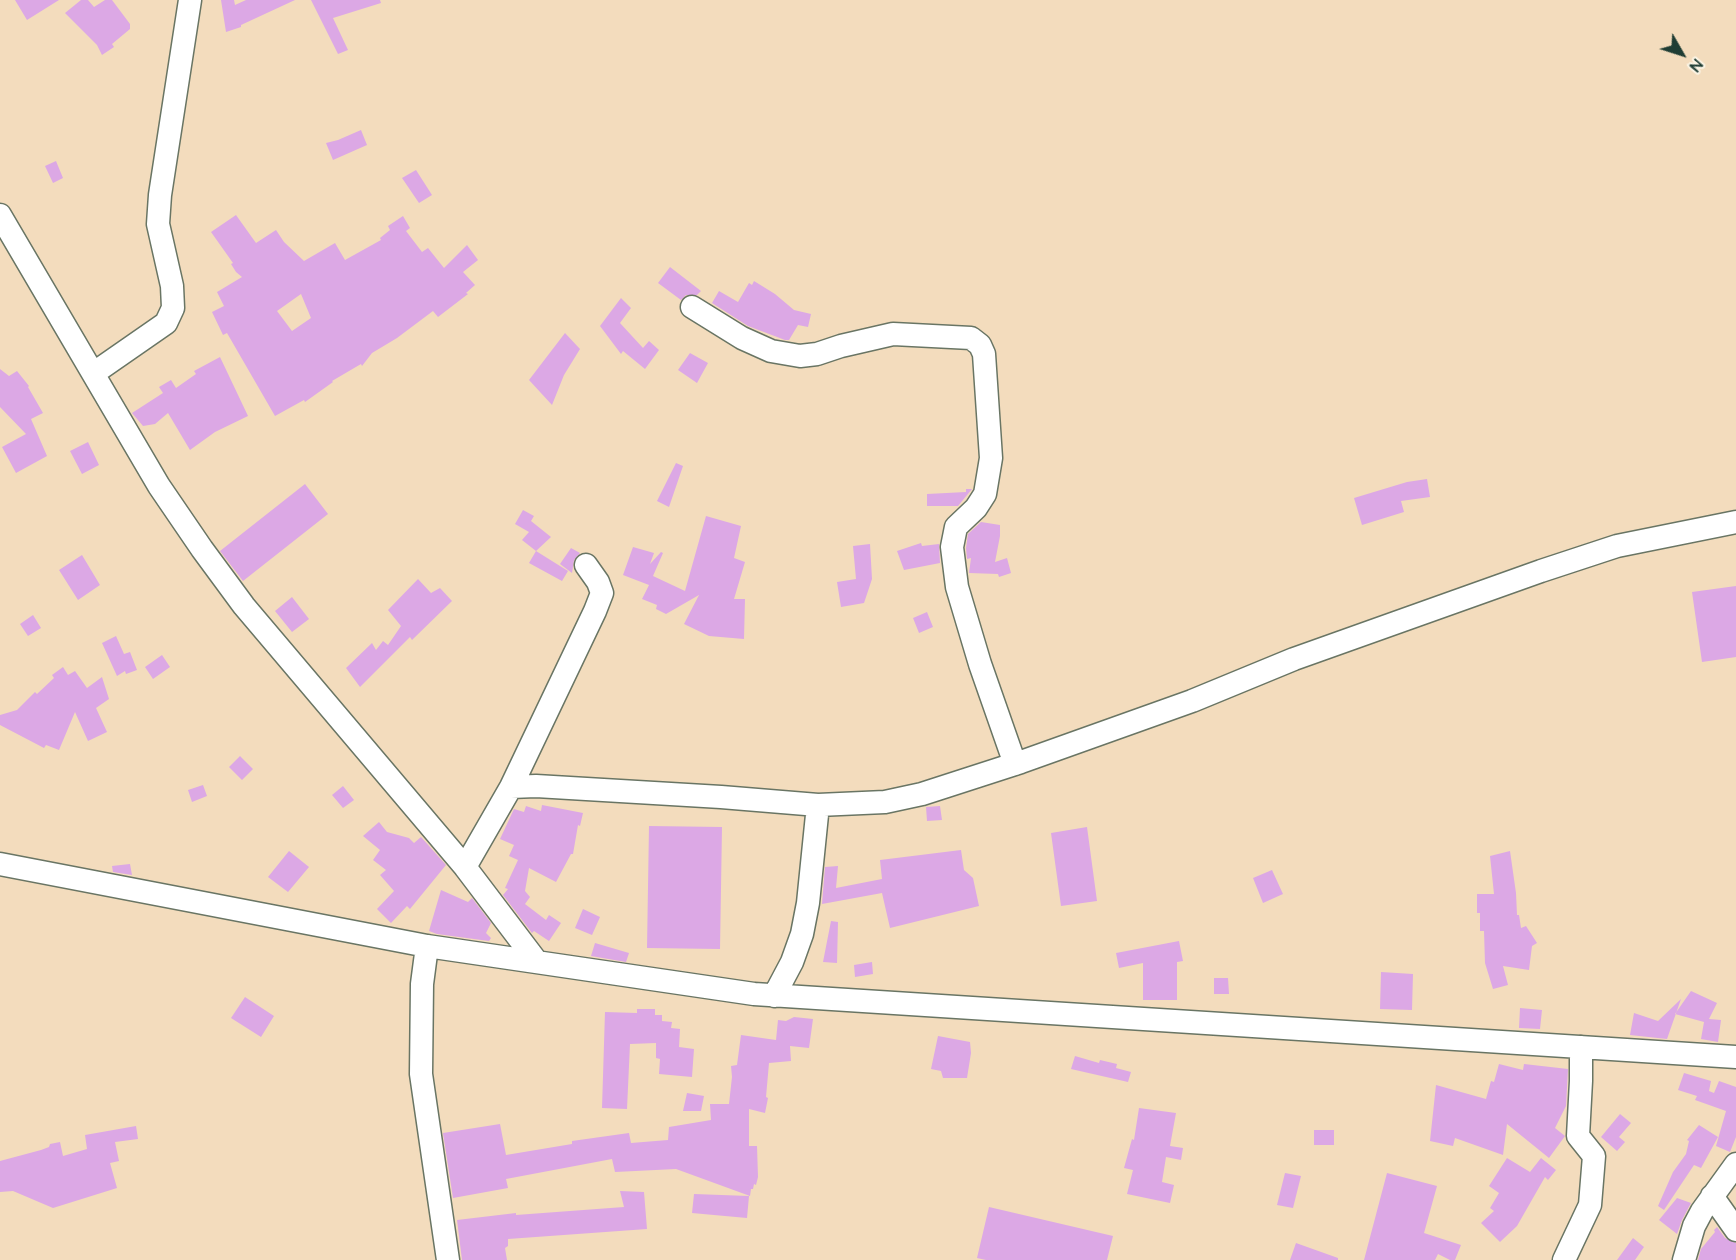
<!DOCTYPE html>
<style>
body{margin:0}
#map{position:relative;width:1736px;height:1260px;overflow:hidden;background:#f3dcbd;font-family:"Architects Daughter",sans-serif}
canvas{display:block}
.north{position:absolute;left:1652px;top:24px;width:60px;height:60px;-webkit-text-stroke:4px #fcf5e5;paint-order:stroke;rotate:129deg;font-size:16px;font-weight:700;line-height:24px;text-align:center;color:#1f3d34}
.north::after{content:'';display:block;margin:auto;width:21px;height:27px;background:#1f3d34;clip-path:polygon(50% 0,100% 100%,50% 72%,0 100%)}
</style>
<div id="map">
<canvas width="1736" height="1260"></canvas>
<div class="north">N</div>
</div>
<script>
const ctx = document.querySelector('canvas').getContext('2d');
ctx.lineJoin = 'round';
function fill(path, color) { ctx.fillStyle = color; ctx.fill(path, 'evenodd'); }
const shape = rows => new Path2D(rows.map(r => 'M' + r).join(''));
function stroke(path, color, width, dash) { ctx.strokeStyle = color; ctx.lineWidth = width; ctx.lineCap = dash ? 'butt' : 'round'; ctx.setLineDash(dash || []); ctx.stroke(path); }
fill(shape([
 [15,0,59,0,27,20],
 [81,0,88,0,94,7,105,0,112,0,130,24,130,29,112,44,114,47,102,55,97,45,65,13],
 [221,0,234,0,235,5,246,0,295,0,241,25,241,27,226,32],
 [311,0,380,0,381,3,333,18,348,50,338,54],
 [361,130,367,145,333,160,326,143,338,140],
 [56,161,63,178,53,183,45,166],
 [416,170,432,195,419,203,402,178],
 [236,215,256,243,276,230,284,242,304,261,335,243,345,260,381,240,380,238,390,230,388,226,403,216,410,228,406,231,422,252,428,248,444,268,467,245,478,260,463,272,475,285,466,293,468,294,438,317,433,311,397,338,372,353,362,366,361,364,332,381,333,382,305,402,304,400,275,416,227,333,223,335,212,312,224,306,217,292,242,277,236,272,231,264,233,263,211,232],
 [301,294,311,318,292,331,277,311],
 [670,267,701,291,697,295,686,295,681,300,658,283],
 [754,281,775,294,794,310,811,314,808,327,798,325,789,340,785,340,748,326,712,303,719,291,738,302,749,283,752,285],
 [621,298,631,308,620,323,643,348,649,341,659,350,645,369,623,351,621,354,600,326],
 [565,333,580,349,564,375,552,405,529,380],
 [690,353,708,363,697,383,678,370],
 [220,357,248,416,215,432,190,450,168,413,155,424,143,426,132,413,163,393,159,387,171,380,176,388,196,374,194,371],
 [0,369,9,376,17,371,29,386,28,387,43,413,31,419,47,456,16,473,2,447,26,434,0,407],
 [88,442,99,465,82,474,70,451],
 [676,463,683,466,669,507,657,501],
 [1427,479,1430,497,1401,501,1404,512,1362,525,1354,498,1407,482],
 [305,484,328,514,243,581,220,551],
 [966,489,972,489,958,506,927,506,927,494,966,492],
 [523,510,534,516,531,521,551,537,536,551,522,540,529,532,515,524],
 [706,516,741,526,734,558,745,562,734,599,745,599,744,639,709,636,684,624,699,595,666,614,656,609,657,605,642,599,649,585,623,575,633,547,654,553,650,564,661,552,663,553,653,576,685,591],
 [981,522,1000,525,1000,536,995,562,1007,558,1011,573,999,577,998,574,969,573,971,558,967,559,966,548,968,534],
 [921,543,922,546,939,544,940,563,904,570,897,551],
 [870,544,872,579,864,603,841,607,837,582,856,579,853,546],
 [571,548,580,553,574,560,572,573,560,564],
 [536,551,568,571,562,581,529,563],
 [82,555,100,585,78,600,59,570],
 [418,579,431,593,440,588,452,601,412,640,410,637,360,687,346,668,372,643,376,650,383,641,388,645,401,626,388,610],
 [1736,586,1736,657,1702,662,1692,592],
 [292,597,309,619,292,632,275,611],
 [927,612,933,627,919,633,913,618],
 [33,615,41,628,28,636,20,624],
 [116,636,124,654,130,652,137,670,126,674,125,671,117,676,102,643],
 [162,655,170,667,153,679,145,667],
 [63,667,68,675,75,671,87,688,102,677,109,699,96,708,107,732,88,741,75,712,59,750,46,745,44,748,0,725,0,715,17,710,35,692,37,694,54,678,52,675],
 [240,756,253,769,242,780,229,767],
 [203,785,207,796,192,802,188,790],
 [343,786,354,800,343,808,332,795],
 [542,805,583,813,580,826,578,825,573,854,571,854,556,882,529,868,525,891,530,897,525,904,546,920,549,915,561,923,549,941,534,931,532,933,503,895,508,889,505,888,518,860,509,856,514,845,500,839,514,809,524,812,526,806,541,811],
 [940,806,942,820,927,821,926,807],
 [379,822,387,832,409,838,414,843,421,837,446,865,410,909,407,906,391,923,377,909,394,891,380,875,386,870,373,860,380,850,363,836],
 [649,826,722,827,720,949,647,948],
 [1087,827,1097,901,1061,906,1051,833],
 [961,850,964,870,973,878,979,906,890,928,882,893,822,904,825,867,838,866,836,888,882,879,880,860],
 [289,851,309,867,288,892,268,877],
 [1510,851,1516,893,1517,915,1519,915,1521,928,1526,926,1537,943,1532,946,1529,970,1503,966,1508,985,1493,989,1485,963,1484,931,1480,931,1480,913,1477,913,1477,894,1494,894,1490,856],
 [130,864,132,875,113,872,112,866],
 [1272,870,1283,894,1263,903,1253,878],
 [441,890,468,902,472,898,491,923,486,933,491,938,489,941,437,934,429,931],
 [583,909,600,917,592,935,575,928],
 [831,921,838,922,837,963,823,962],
 [1179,941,1183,961,1177,962,1177,1000,1143,1000,1143,963,1119,968,1116,953],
 [595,943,629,953,626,962,591,956],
 [872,962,873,974,855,977,854,965],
 [1381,972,1413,974,1412,1010,1380,1009],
 [1214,978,1228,978,1229,994,1214,994],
 [1691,991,1717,1003,1709,1019,1721,1020,1718,1042,1701,1039,1704,1022,1675,1014],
 [245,997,274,1016,261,1037,231,1018],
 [1681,999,1667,1039,1630,1035,1634,1013,1658,1021],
 [1520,1008,1542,1010,1540,1029,1519,1028],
 [637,1009,655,1009,655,1015,662,1015,662,1021,672,1022,671,1028,680,1029,679,1047,694,1049,692,1077,659,1074,660,1059,656,1058,656,1043,630,1044,627,1109,602,1108,605,1012,637,1013],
 [794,1017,813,1019,809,1048,790,1046,791,1061,769,1063,766,1097,768,1098,765,1113,749,1109,749,1146,757,1146,758,1177,756,1185,754,1184,753,1189,751,1189,750,1196,676,1169,615,1172,612,1159,506,1179,508,1188,453,1198,443,1133,500,1124,506,1155,572,1144,572,1141,629,1133,631,1143,668,1140,669,1127,711,1120,710,1104,729,1104,732,1077,731,1066,737,1065,741,1035,776,1040,778,1020,786,1021],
 [938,1036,970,1042,971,1053,967,1078,943,1078,941,1071,931,1069],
 [1075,1056,1099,1063,1100,1060,1117,1064,1116,1068,1131,1072,1128,1082,1071,1069],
 [1499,1064,1523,1070,1524,1064,1568,1069,1566,1106,1555,1128,1565,1136,1549,1158,1507,1124,1503,1155,1455,1138,1453,1146,1430,1141,1436,1085,1486,1099,1491,1081,1494,1082],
 [1684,1073,1711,1081,1709,1091,1714,1093,1719,1081,1736,1087,1736,1137,1730,1152,1716,1146,1726,1111,1695,1100,1697,1096,1678,1090],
 [687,1093,704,1096,701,1111,683,1111],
 [1139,1108,1176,1113,1170,1146,1183,1148,1181,1160,1166,1157,1162,1182,1174,1185,1170,1203,1127,1194,1133,1170,1124,1168,1132,1139,1134,1140],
 [1620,1114,1631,1123,1619,1137,1625,1142,1617,1151,1601,1137],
 [1699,1125,1718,1137,1701,1168,1694,1165,1664,1210,1658,1206,1673,1172,1686,1154,1689,1141,1687,1140],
 [136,1126,138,1139,115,1142,119,1161,110,1163,117,1188,53,1208,13,1191,0,1192,0,1161,41,1150,49,1147,50,1144,60,1142,63,1156,87,1149,85,1135],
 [1314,1130,1334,1130,1334,1145,1314,1145],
 [1507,1158,1530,1172,1541,1158,1556,1170,1548,1180,1545,1177,1517,1226,1500,1242,1481,1223,1494,1211,1490,1208,1499,1193,1489,1186],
 [1285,1173,1301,1176,1293,1208,1277,1205],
 [1387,1173,1437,1186,1424,1233,1461,1245,1455,1260,1450,1260,1438,1254,1435,1260,1364,1260],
 [620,1191,644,1192,647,1229,508,1239,508,1246,505,1248,507,1260,462,1260,457,1220,516,1213,516,1215,624,1207],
 [694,1194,749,1196,747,1218,692,1213],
 [1677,1198,1691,1203,1682,1220,1677,1234,1659,1220],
 [989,1207,1113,1236,1107,1260,986,1260,977,1258],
 [1717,1227,1725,1238,1736,1243,1736,1260,1698,1260,1701,1249,1715,1232,1714,1230],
 [1633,1238,1644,1247,1635,1260,1617,1260],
 [1296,1243,1338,1258,1338,1260,1290,1260]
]), '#dca8e5');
const minor = shape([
 [0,215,159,486,202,549,244,606,465,867,537,962],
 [692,307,742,338,771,351,800,356,817,354,841,346,893,334,971,338,980,345,984,354,991,458,985,494,976,508,956,527,952,547,957,587,980,664,1015,764],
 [94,373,166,323,173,308,172,286,158,224,160,195,190,0],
 [511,787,536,786,721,797,818,805,885,802,922,794,1021,762,1192,701,1294,659,1541,571,1617,546,1736,522],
 [0,864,427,946,754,994,1736,1057],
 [465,867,511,787,595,611,602,593,598,582,586,565],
 [427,946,422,984,421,1074,448,1260],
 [774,996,792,962,802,934,808,903,818,805],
 [1712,1196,1736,1230],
 [1564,1260,1590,1205,1594,1156,1578,1136,1581,1081,1581,1047],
 [1684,1260,1694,1226,1702,1211,1736,1164]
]);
stroke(minor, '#697564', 25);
stroke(minor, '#fff', 22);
</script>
